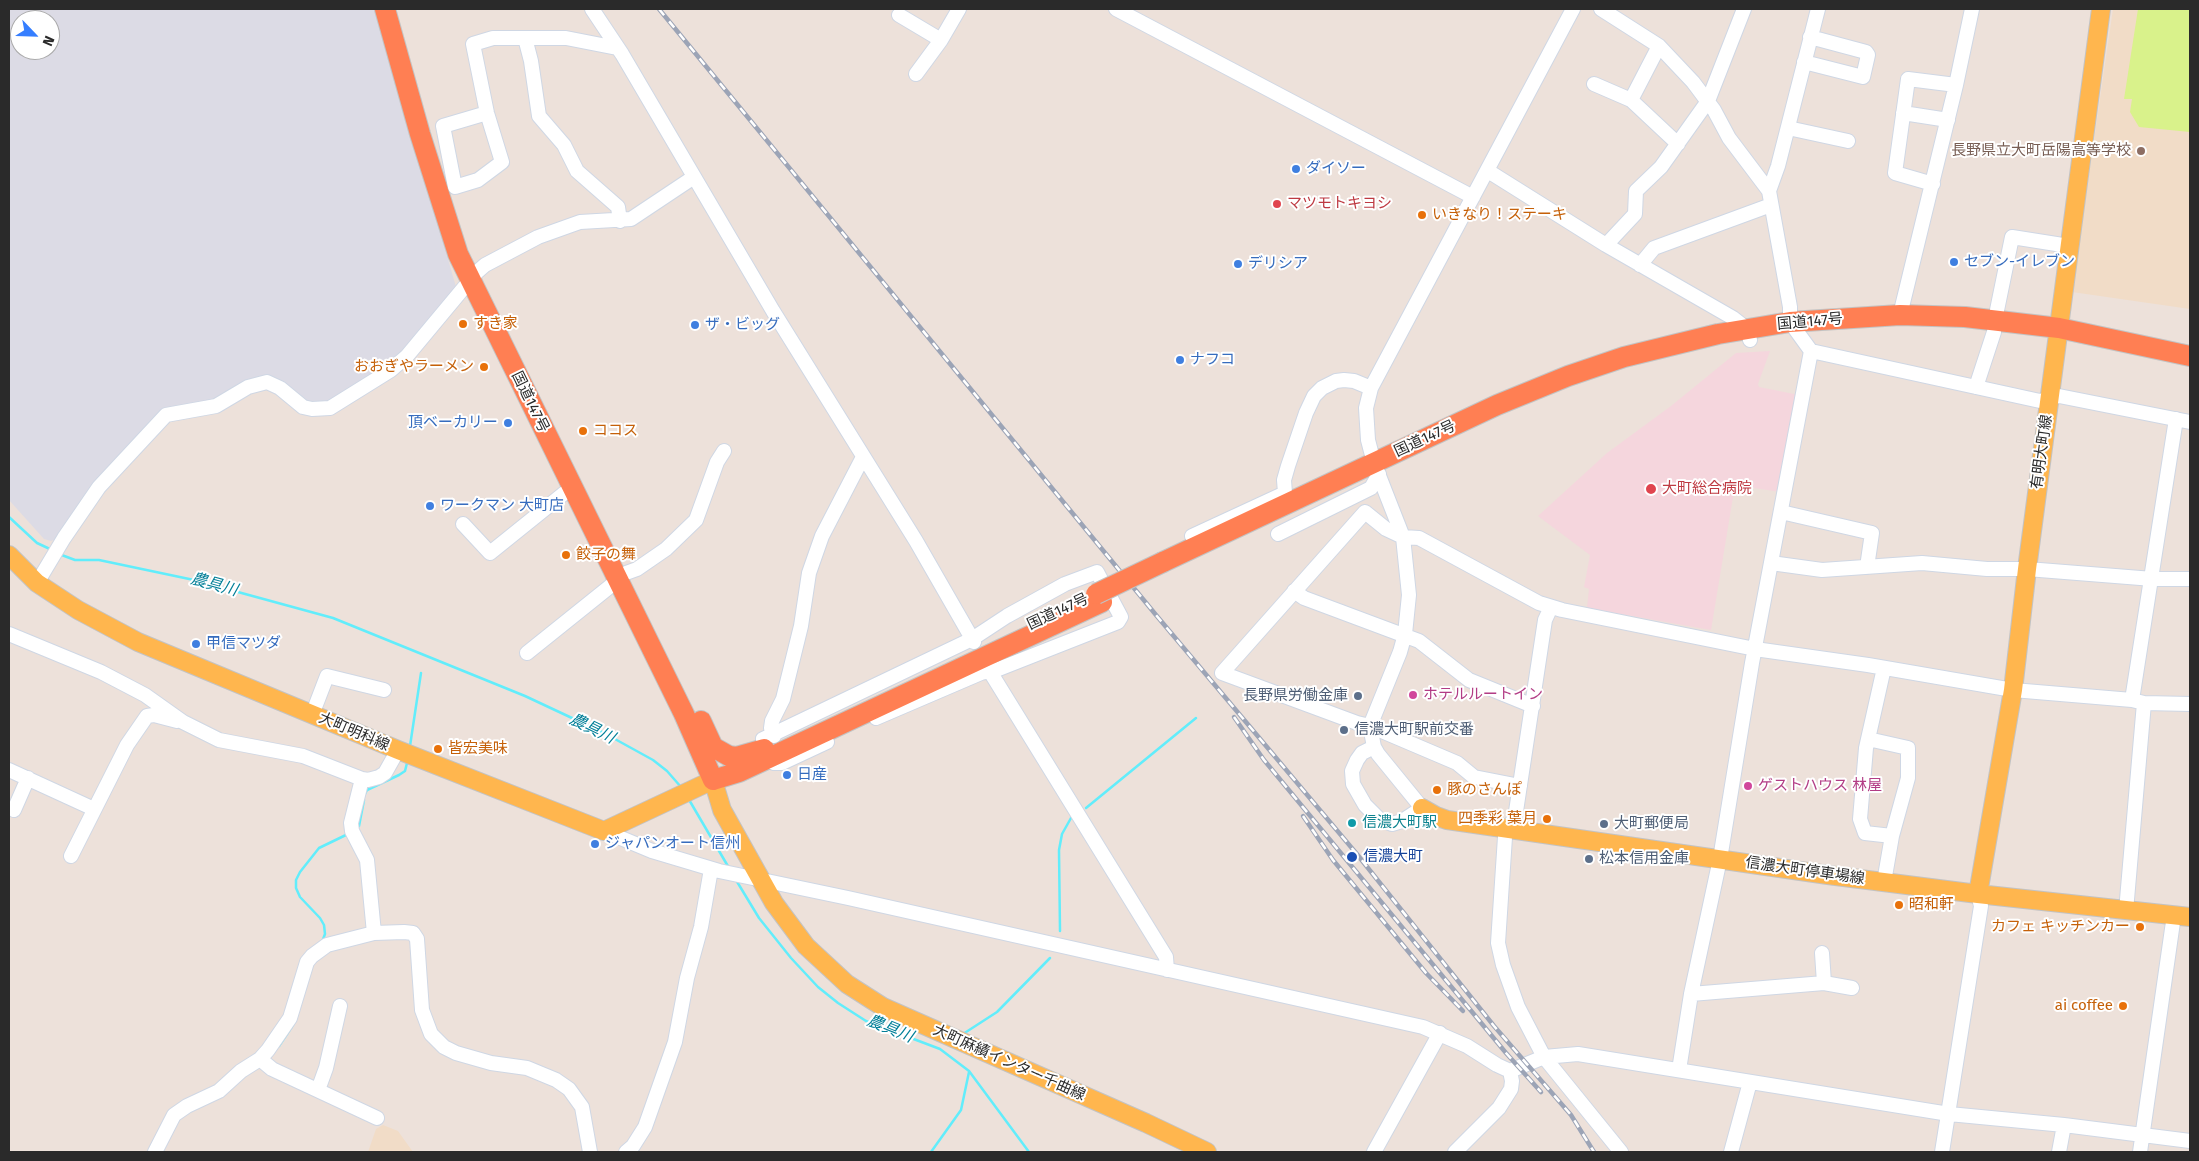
<!DOCTYPE html>
<meta charset="utf-8">
<style>
body{margin:0}
#map{position:relative;width:2199px;height:1161px;overflow:hidden;background:#ede1da;font-family:"Fira Sans",sans-serif}
canvas{display:block}
.frame{position:absolute;inset:0;border:10px solid #2a2a2a;pointer-events:none}
.north{position:absolute;left:10px;top:10px;width:50px;height:50px;box-sizing:border-box;background:#fff;border:1px solid #aaa;border-radius:50%;rotate:114deg;font-size:14px;font-weight:700;line-height:20px;text-align:center;color:#2a2a2a}
.north::after{content:'';display:block;margin:auto;width:18px;height:22px;background:#357eff;clip-path:polygon(50% 0,100% 100%,50% 72%,0 100%)}
</style>
<div id="map">
<canvas width="2199" height="1161"></canvas>
<div class="frame"></div>
<div class="north">N</div>
</div>
<script>
const ctx = document.querySelector('canvas').getContext('2d');
ctx.lineJoin = 'round';
function fill(path, color) { ctx.fillStyle = color; ctx.fill(path, 'evenodd'); }
const shape = rows => new Path2D(rows.map(r => 'M' + r).join(''));
function stroke(path, color, width, dash) { ctx.strokeStyle = color; ctx.lineWidth = width; ctx.lineCap = dash ? 'butt' : 'round'; ctx.setLineDash(dash || []); ctx.stroke(path); }
function drawText(font, color, halo, rows, align = 'center') {
  ctx.font = font + ' "Fira Sans","Noto Sans JP",sans-serif'; ctx.lineWidth = 4; ctx.setLineDash([]); ctx.textBaseline = 'middle'; ctx.strokeStyle = halo; ctx.fillStyle = color; for (const [text, x, y, turn = 0] of rows) {
    ctx.save(); ctx.translate(x, y); ctx.rotate((+turn || 0) * Math.PI / 180); ctx.textAlign = isNaN(turn) ? turn : align; if (halo) ctx.strokeText(text, 0, 0); ctx.fillText(text, 0, 0); ctx.restore();
  }
}
fill(shape([
 [9,9,376,9,456,287,391,365,322,405,306,404,276,379,209,402,167,409,58,538,51,541,44,539,9,500],
 [20,20,50,20,50,50,20,50]
]), '#dcdbe5');
fill(shape([
 [2113,9,2190,9,2190,309,2072,292],
 [383,1125,398,1131,413,1152,368,1152,376,1129]
]), '#f1dcc7');
fill(shape([
 [1770,351,1758,384,1759,387,1799,395,1780,492,1735,485,1711,630,1587,608,1589,589,1584,587,1590,555,1538,516,1607,453,1671,406,1736,353]
]), '#f5d6dd');
fill(shape([
 [2138,9,2190,9,2190,132,2139,127,2130,112,2132,99,2124,99]
]), '#d9f28b');
stroke(shape([
 [9,517,37,543,52,550],
 [59,554,75,560,99,560,194,580,333,618,525,696,604,733,653,760,667,771,681,787],
 [410,746,421,673],
 [365,794,367,790,399,775,405,771,407,763],
 [688,798,729,868],
 [1086,808,1196,718],
 [356,828,359,826,364,800],
 [736,880,759,918,791,958,818,987,838,1003,866,1021,940,1049,969,1071,1029,1152],
 [1060,931,1059,850,1062,834,1071,818],
 [322,942,325,934,324,925,320,918,300,897,296,888,296,880,300,872,319,848,348,834],
 [963,1034,997,1012,1050,958],
 [279,1046,293,1025],
 [931,1152,961,1110,969,1072]
]), '#62edfb', 2.5);
const minor = shape([
 [592,9,622,54,773,311,916,541,974,642],
 [1116,9,1473,197],
 [1601,9,1659,46,1693,82,1714,110,1729,138,1769,191,1790,307,1790,322,1811,351,2040,401,2059,396,2190,422],
 [899,15,941,40],
 [525,38,531,61,539,116,564,145,577,171,618,207,620,221],
 [1659,46,1631,100,1678,144],
 [1804,62,1863,77,1868,55,1866,52,1810,37],
 [916,74,941,40,959,9],
 [1594,84,1631,100],
 [487,113,443,126,455,187,478,180,502,162,487,113,473,44,493,38,566,38,617,48],
 [1903,113,1948,120],
 [1788,128,1848,141],
 [1488,171,1606,245,1733,318,1747,329,1750,340],
 [1933,184,1895,173,1908,79,1956,85],
 [1769,191,1778,166,1818,9],
 [1606,245,1635,214,1636,191,1661,167,1708,101,1744,9],
 [1640,265,1654,248,1771,205],
 [1900,315,1956,85,1972,9],
 [1995,320,2012,237,2069,246],
 [1976,387,1994,332],
 [2176,419,2132,700,2144,703,2190,704],
 [1781,512,1872,533,1867,567],
 [463,524,490,553,572,487],
 [1278,534,1371,488,1379,474],
 [1192,536,1285,493,1284,480,1288,466,1306,413,1314,396,1322,388,1336,381,1344,380,1354,381,1371,388],
 [1771,563,1822,570,1922,563,1987,569,2027,569,2153,579,2190,579],
 [626,573,637,569,666,549,696,520,717,462,724,451],
 [37,583,64,538,99,487,166,415,216,406,248,387,267,382,280,388,303,407,312,409,330,408,391,370,407,356,477,272,485,265,538,237,580,222,631,219,694,177],
 [1294,591,1304,598,1419,641,1469,680,1533,706],
 [1551,607,1545,620,1515,818,1507,828,1505,837,1498,943,1503,965,1518,1007,1544,1057,1621,1152],
 [9,634,101,672,145,695,183,722,219,740,303,756,362,779,368,780,379,777,385,773,398,750],
 [527,653,618,580],
 [986,665,1166,957,1167,970],
 [1884,668,1866,748,1860,819,1865,833,1892,836],
 [312,715,327,676,384,690],
 [774,736,771,728,772,721,783,699,801,626,809,573,822,536,863,457],
 [1868,739,1908,748,1908,778,1892,836,1884,882],
 [1374,747,1362,753,1357,760,1352,771,1353,784,1365,805,1379,819,1392,824,1402,821,1422,808,1378,754,1374,747,1370,726,1400,652,1405,634,1409,595,1403,537,1374,463,1368,440,1366,408,1371,388,1573,9],
 [765,749,763,739,972,639,1007,616,1065,584,1097,572,1121,617,1118,622,996,670,981,673,876,718],
 [768,758,769,761,774,763,782,763,827,742],
 [9,770,94,809],
 [362,779,351,823,352,831,367,860,374,933],
 [1520,786,1474,777,1457,763,1370,726,1357,723,1222,673,1365,512,1386,529,1403,537,1419,538,1539,603,1562,610,1755,649,1868,665,2013,690,2132,700],
 [14,810,28,778],
 [604,831,652,851,719,871,848,898,1423,1027,1467,1046,1497,1065,1510,1071,1544,1057,1578,1054,1949,1114,2064,1125,2190,1141],
 [71,856,127,745,147,716,154,715,177,721],
 [2126,911,2144,703],
 [1822,953,1824,983],
 [1691,994,1824,983,1852,988],
 [260,1059,272,1069,377,1118],
 [1679,1070,1691,994,1720,859,1752,663,1811,351],
 [318,1090,326,1068,340,1006],
 [155,1152,174,1115,187,1106,219,1091,241,1071,260,1059,268,1050,290,1018,307,962,312,956,327,945,374,933,404,932,413,933,417,939,422,1010,431,1034,444,1047,456,1053,491,1063,527,1068,556,1080,569,1089,582,1107,590,1152],
 [626,1152,633,1146,645,1127,675,1042,687,978,701,927,711,869],
 [1374,1152,1440,1033],
 [1455,1152,1499,1108,1511,1089,1512,1081,1510,1071],
 [1731,1152,1750,1082],
 [1942,1152,1981,906,1978,894],
 [2059,1152,2064,1125],
 [2140,1152,2174,915]
]);
const major = shape([
 [9,555,37,583,78,610,138,642,398,750,604,831,713,780,722,810,774,903,806,946,847,984,883,1007,1146,1123,1207,1152],
 [1422,808,1436,816,1447,820,1828,875,1978,894,2190,917],
 [1978,894,2013,690,2027,569,2101,9]
]);
const highway = shape([
 [385,9,420,134,458,254,684,714,713,780],
 [1163,562,1497,405,1568,376,1624,357,1718,334,1790,322,1900,315,1965,317,2059,328,2190,356],
 [701,721,713,747,729,756,736,757,764,749],
 [713,780,739,772,1102,602]
]);
stroke(minor, '#cfd7e4', 16);
stroke(major, '#c3c3c3', 20);
stroke(highway, '#c3c3c3', 22);
stroke(minor, '#fff', 14);
stroke(major, '#ffb64e', 18);
stroke(highway, '#ff7f53', 20);
const rail = shape([
 [659,9,1156,615,1356,853,1494,1026,1571,1115,1594,1152],
 [1234,717,1264,760,1506,1053,1541,1092],
 [1303,816,1333,860,1426,973,1463,1011]
]);
stroke(rail, '#9ca4b6', 4.5);
stroke(rail, '#fff', 2.5, [8]);
const highwayBridge = shape([
 [1096,594,1163,562]
]);
stroke(highwayBridge, '#c3c3c3', 22, []);
stroke(highwayBridge, '#ff7f53', 20);
for (const [x, y, r, color] of [
 [2141,151,5,"#8d6e63"],
 [1296,169,5,"#3f7fe0"],
 [1277,204,5,"#e0444e"],
 [1422,215,5,"#e8710a"],
 [1954,262,5,"#3f7fe0"],
 [1238,264,5,"#3f7fe0"],
 [463,324,5,"#e8710a"],
 [695,325,5,"#3f7fe0"],
 [1180,360,5,"#3f7fe0"],
 [484,367,5,"#e8710a"],
 [508,423,5,"#3f7fe0"],
 [583,431,5,"#e8710a"],
 [1651,489,6,"#e0444e"],
 [430,506,5,"#3f7fe0"],
 [566,555,5,"#e8710a"],
 [196,644,5,"#3f7fe0"],
 [1413,695,5,"#d1479c"],
 [1358,696,5,"#5c6f8a"],
 [1344,730,5,"#5c6f8a"],
 [438,749,5,"#e8710a"],
 [787,775,5,"#3f7fe0"],
 [1748,786,5,"#d1479c"],
 [1437,790,5,"#e8710a"],
 [1547,819,5,"#e8710a"],
 [1352,823,5,"#0f9aa8"],
 [1604,824,5,"#5c6f8a"],
 [595,844,5,"#3f7fe0"],
 [1352,857,6,"#1a4fb4"],
 [1589,859,5,"#5c6f8a"],
 [1899,905,5,"#e8710a"],
 [2140,927,5,"#e8710a"],
 [2123,1006,5,"#e8710a"]
]) { const dot = new Path2D(); dot.arc(x, y, r, 0, 2 * Math.PI); ctx.fillStyle = color; ctx.fill(dot); stroke(dot, '#fff', 2); }
drawText('15px', '#785e54', '#fff', [
 ["長野県立大町岳陽高等学校",2131,151]
], 'right');
drawText('15px', '#366cbe', '#fff', [
 ["ダイソー",1306,169],
 ["セブン-イレブン",1964,262],
 ["デリシア",1248,264],
 ["ザ・ビッグ",705,325],
 ["ナフコ",1190,360],
 ["頂ベーカリー",498,423,"right"],
 ["ワークマン 大町店",440,506],
 ["甲信マツダ",206,644],
 ["日産",797,775],
 ["ジャパンオート信州",605,844]
], 'left');
drawText('15px', '#be3a42', '#fff', [
 ["マツモトキヨシ",1287,204],
 ["大町総合病院",1662,489]
], 'left');
drawText('15px', '#c56008', '#fff', [
 ["いきなり！ステーキ",1432,215],
 ["すき家",473,324],
 ["おおぎやラーメン",474,367,"right"],
 ["ココス",593,431],
 ["餃子の舞",576,555],
 ["皆宏美味",448,749],
 ["豚のさんぽ",1447,790],
 ["四季彩 葉月",1537,819,"right"],
 ["昭和軒",1909,905],
 ["カフェ キッチンカー",2130,927,"right"],
 ["ai coffee",2113,1006,"right"]
], 'left');
drawText('15px', '#2a2a2a', '#fff', [
 ["国道147号",1810,322,-5],
 ["国道147号",530,402,64],
 ["国道147号",1425,439,-25],
 ["有明大町線",2042,452,-82],
 ["国道147号",1058,612,-25],
 ["大町明科線",354,732,23],
 ["信濃大町停車場線",1805,871,8],
 ["大町麻績インター千曲線",1009,1063,24]
]);
drawText('15px', '#b23c85', '#fff', [
 ["ホテルルートイン",1423,695],
 ["ゲストハウス 林屋",1758,786]
], 'left');
drawText('15px', '#4e5e75', '#fff', [
 ["長野県労働金庫",1348,696,"right"],
 ["信濃大町駅前交番",1354,730],
 ["大町郵便局",1614,824],
 ["松本信用金庫",1599,859]
], 'left');
drawText('15px', '#0d838f', '#fff', [
 ["信濃大町駅",1362,823]
], 'left');
drawText('15px', '#164399', '#fff', [
 ["信濃大町",1363,857]
], 'left');
drawText('italic 16px', '#027f98', '#fff', [
 ["農具川",214,585,15],
 ["農具川",592,729,26],
 ["農具川",890,1029,22]
]);
</script>
